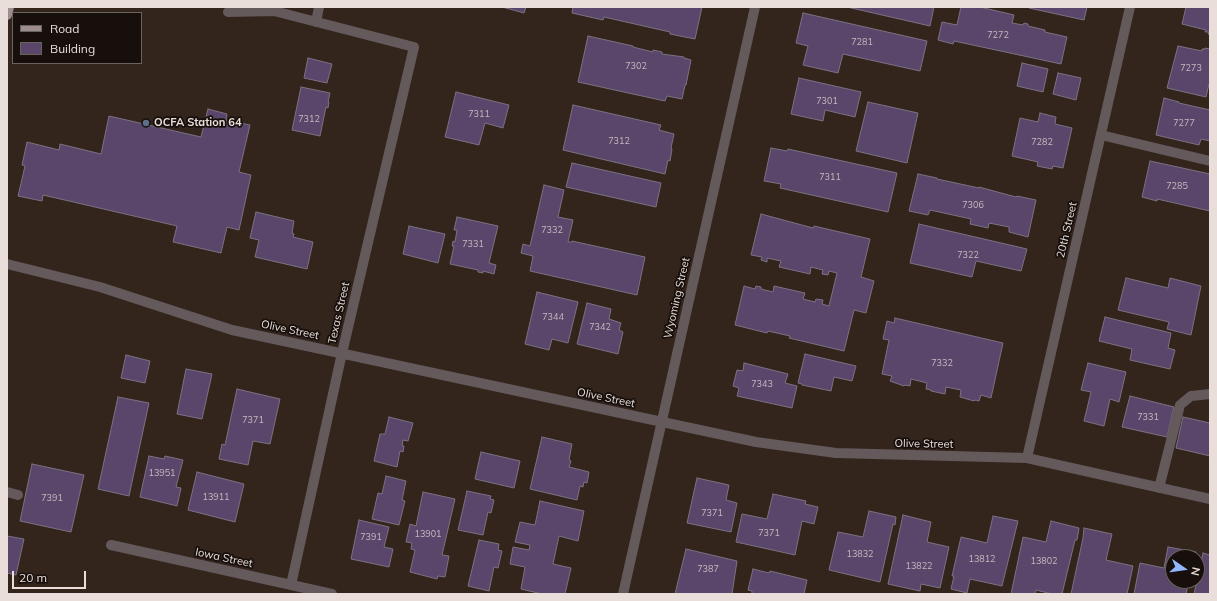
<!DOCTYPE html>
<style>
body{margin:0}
#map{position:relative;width:1217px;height:601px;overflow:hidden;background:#33241c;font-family:Mulish,sans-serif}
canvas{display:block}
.frame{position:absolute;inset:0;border:8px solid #e9ded9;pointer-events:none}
.legend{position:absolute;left:12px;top:12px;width:130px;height:52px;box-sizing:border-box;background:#160f0b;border:1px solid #6a625d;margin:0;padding:5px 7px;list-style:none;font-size:12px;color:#e9ded9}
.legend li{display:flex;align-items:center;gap:8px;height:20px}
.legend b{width:20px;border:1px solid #6a625d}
.north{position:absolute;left:1165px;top:549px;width:40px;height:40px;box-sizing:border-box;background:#160f0b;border:1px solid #6a625d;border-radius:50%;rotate:103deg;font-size:11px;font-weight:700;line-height:16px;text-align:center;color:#e9ded9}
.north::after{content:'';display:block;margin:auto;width:14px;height:18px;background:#93b7fd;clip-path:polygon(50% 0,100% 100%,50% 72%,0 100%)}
.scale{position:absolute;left:12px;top:571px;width:74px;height:18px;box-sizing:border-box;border:2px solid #e9ded9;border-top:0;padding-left:5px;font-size:12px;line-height:14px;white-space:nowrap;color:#e9ded9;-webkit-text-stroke:3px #160f0b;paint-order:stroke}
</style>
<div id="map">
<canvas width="1217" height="601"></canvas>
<div class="frame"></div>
<ul class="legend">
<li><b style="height:5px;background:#9f8c8f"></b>Road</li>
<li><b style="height:11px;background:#5b466b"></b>Building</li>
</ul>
<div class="north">N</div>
<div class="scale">20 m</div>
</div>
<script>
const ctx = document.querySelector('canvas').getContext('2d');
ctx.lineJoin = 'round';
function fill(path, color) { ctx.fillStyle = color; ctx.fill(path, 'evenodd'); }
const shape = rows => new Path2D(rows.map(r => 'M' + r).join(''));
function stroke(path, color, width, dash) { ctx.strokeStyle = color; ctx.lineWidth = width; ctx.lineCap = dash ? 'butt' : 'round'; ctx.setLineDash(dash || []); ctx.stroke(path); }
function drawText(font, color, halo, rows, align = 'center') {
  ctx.font = font + ' Mulish,sans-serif'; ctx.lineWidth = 3.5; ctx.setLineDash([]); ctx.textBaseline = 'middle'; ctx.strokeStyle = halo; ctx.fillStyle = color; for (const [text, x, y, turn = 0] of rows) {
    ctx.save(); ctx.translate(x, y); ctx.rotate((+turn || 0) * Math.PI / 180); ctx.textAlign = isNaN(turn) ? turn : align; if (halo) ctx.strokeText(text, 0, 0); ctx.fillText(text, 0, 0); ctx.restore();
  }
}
const building = shape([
 [502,7,526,7,524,13,502,7],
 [573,7,702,7,695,39,670,34,670,32,604,17,603,20,572,13,573,7],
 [847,7,934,7,930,26,847,7],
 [961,7,980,7,1014,15,1012,23,1023,25,1024,23,1028,24,1028,26,1045,30,1045,32,1067,37,1061,64,954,41,953,44,938,40,942,22,957,25,961,7],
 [1029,7,1087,7,1084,20,1029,8,1029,7],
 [1186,7,1210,7,1210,35,1208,34,1209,32,1205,32,1206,30,1182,24,1186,7],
 [803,13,927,41,920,71,843,54,838,73,803,65,808,46,796,43,803,13],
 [588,36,633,46,633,47,653,52,653,50,662,52,662,54,684,57,684,58,691,60,686,85,685,85,682,99,667,96,665,101,578,82,588,36],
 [1178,46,1202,51,1202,49,1205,49,1205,48,1210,49,1210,84,1209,84,1206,97,1167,88,1178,46],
 [308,58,332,64,327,83,304,78,308,58],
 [1022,63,1048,69,1043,92,1017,86,1022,63],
 [1058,73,1081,78,1076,100,1053,94,1058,73],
 [799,78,861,92,855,117,825,110,823,121,791,114,799,78],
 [301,87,330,93,328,102,329,102,328,108,326,107,320,136,292,130,301,87],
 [456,92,509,105,503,128,485,123,479,145,445,137,456,92],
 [1164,98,1179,102,1179,103,1210,110,1210,141,1201,139,1199,145,1156,135,1164,98],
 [868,102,918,113,907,163,856,151,868,102],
 [573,105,661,125,659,130,674,134,671,148,672,149,670,161,668,160,665,174,563,150,573,105],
 [208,109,227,114,226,120,250,125,239,172,251,175,239,230,227,227,221,253,173,242,177,226,43,195,42,201,18,196,25,166,22,165,27,142,59,150,60,144,101,154,109,116,201,137,208,109],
 [1040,113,1056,117,1055,124,1072,128,1063,168,1053,166,1052,169,1037,166,1038,162,1012,156,1020,118,1038,122,1040,113],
 [771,148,787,151,788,149,897,173,888,212,780,188,781,184,764,181,771,148],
 [1150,161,1210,174,1210,211,1157,199,1157,201,1142,197,1150,161],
 [572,163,661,183,656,207,566,187,572,163],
 [918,174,937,178,937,179,979,188,979,187,1016,197,1017,196,1036,200,1028,237,1009,232,1009,227,989,223,988,228,970,224,971,219,930,210,928,215,909,211,918,174],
 [544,185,564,190,558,217,573,220,568,242,572,242,572,241,645,257,637,295,530,271,533,256,521,253,523,244,530,246,544,185],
 [256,212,294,221,292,233,294,234,293,237,313,242,307,269,255,257,259,240,250,238,256,212],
 [761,214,813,228,814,226,870,239,861,277,874,281,866,313,854,310,844,351,789,338,790,336,768,331,767,333,735,325,744,286,755,289,756,286,761,287,761,289,773,292,774,286,805,293,803,299,815,302,816,299,823,300,822,304,829,306,837,273,829,271,828,275,822,274,823,270,811,267,810,274,779,267,781,261,767,258,767,262,761,260,762,257,751,255,761,214],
 [457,217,498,226,489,263,496,265,494,274,483,271,483,273,478,272,478,270,450,264,454,246,452,246,453,241,455,242,457,230,454,230,457,217],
 [919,224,1027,249,1021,271,976,261,972,277,910,263,919,224],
 [409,226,445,234,438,263,403,254,409,226],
 [1126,278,1168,288,1170,278,1201,286,1191,335,1167,329,1169,322,1118,310,1126,278],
 [537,292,578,302,568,343,552,339,549,350,525,344,537,292],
 [587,303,611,309,609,319,621,323,619,330,623,332,618,354,577,344,587,303],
 [1105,317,1171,333,1168,348,1175,350,1170,369,1130,360,1132,349,1099,341,1105,317],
 [895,318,1003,343,991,398,981,395,979,401,975,400,974,401,960,397,961,390,946,387,945,394,931,391,931,390,926,389,927,383,911,379,910,386,905,385,904,386,890,381,892,376,882,374,889,340,883,339,887,321,894,323,895,318],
 [805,354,856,366,852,381,834,377,831,391,802,385,802,384,798,383,805,354],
 [126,355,150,361,145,383,121,378,126,355],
 [744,363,788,374,785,383,797,386,792,408,737,396,739,388,733,386,737,370,743,371,744,363],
 [1088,363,1126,372,1119,402,1110,399,1104,426,1084,421,1091,392,1081,390,1088,363],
 [186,369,212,374,202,419,177,414,186,369],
 [237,389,280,399,270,444,253,441,248,465,219,459,222,444,225,445,237,389],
 [1130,396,1174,407,1167,437,1122,427,1130,396],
 [118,397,149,403,129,496,98,489,118,397],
 [389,417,413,423,408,441,403,440,402,446,404,446,403,452,400,451,397,467,374,461,380,434,385,434,389,417],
 [1183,417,1210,423,1210,456,1176,448,1183,417],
 [542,437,572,444,569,460,571,461,569,467,589,472,587,483,584,482,583,487,580,486,577,500,530,489,542,437],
 [481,452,520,461,514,488,475,479,481,452],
 [149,456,164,459,165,456,183,460,176,487,181,488,177,506,140,497,149,456],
 [32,464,84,475,71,532,20,521,32,464],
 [197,472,244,484,235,522,188,510,197,472],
 [386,476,406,481,402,500,405,501,399,525,372,519,378,493,382,494,386,476],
 [697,478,729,485,726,500,737,503,731,532,687,523,697,478],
 [467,491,491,496,490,499,494,500,491,513,488,512,483,535,458,530,467,491],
 [423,492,455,499,442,555,449,556,445,577,438,576,437,579,410,572,415,550,411,549,412,543,406,542,410,524,416,526,423,492],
 [773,494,806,501,805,504,818,507,814,524,802,521,795,555,736,542,742,514,767,519,773,494],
 [540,501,584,511,578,541,559,536,553,564,571,568,565,594,542,594,521,589,525,567,510,564,513,547,529,550,530,545,515,542,520,522,535,525,540,501],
 [869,511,896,517,895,525,893,524,880,582,829,570,838,532,863,537,869,511],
 [903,515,931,522,927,542,949,547,940,588,921,584,920,591,888,584,903,515],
 [993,516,1018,521,1002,586,970,579,967,593,951,589,954,576,952,576,961,537,987,543,993,516],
 [359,520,389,527,384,547,393,549,389,567,351,559,359,520],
 [1051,521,1079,528,1077,540,1075,540,1062,594,1052,594,1036,590,1035,594,1011,594,1023,537,1046,542,1051,521],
 [1084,528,1112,534,1106,560,1133,566,1127,594,1071,594,1083,538,1084,528],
 [7,536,24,539,16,575,7,573,7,536],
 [479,540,499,544,498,550,502,551,498,568,494,567,489,591,468,586,479,540],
 [1168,547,1196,552,1195,557,1173,557,1173,581,1189,581,1186,594,1134,594,1140,563,1164,568,1168,547],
 [686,549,737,561,732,594,675,594,686,549],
 [1203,553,1210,555,1210,594,1194,594,1203,553],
 [753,569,769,573,770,571,807,580,804,594,752,594,752,591,748,590,753,569]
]);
fill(building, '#5b466b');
stroke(building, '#7b7282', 1);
stroke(shape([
 [228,12,274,11,414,47,342,353,291,585],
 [316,22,319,7],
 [1101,135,1210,161],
 [7,264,100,287,232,330,756,442,836,453,1027,458,1210,499],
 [1027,458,1130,7],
 [1159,488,1180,405,1191,396,1210,394],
 [7,492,18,495],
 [111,545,332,594],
 [623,594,755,7]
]), '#645a5c', 10);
stroke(shape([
 [7,15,9,7]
]), '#9f8c8f', 10);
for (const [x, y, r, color] of [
 [146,123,4,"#5c6f8a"]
]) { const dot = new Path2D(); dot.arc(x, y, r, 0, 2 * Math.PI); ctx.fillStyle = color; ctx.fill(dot); stroke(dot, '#160f0b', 1.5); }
drawText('9px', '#c6b8be', null, [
 ["7272",998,35],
 ["7281",862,42],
 ["7302",636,66],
 ["7273",1191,68],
 ["7301",827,101],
 ["7311",479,114],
 ["7312",309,119],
 ["7277",1184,123],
 ["7312",619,141],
 ["7282",1042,142],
 ["7311",830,177],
 ["7285",1177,186],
 ["7306",973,205],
 ["7332",552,230],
 ["7331",473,244],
 ["7322",968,255],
 ["7344",553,317],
 ["7342",600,327],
 ["7332",942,363],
 ["7343",762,384],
 ["7331",1148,417],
 ["7371",253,420],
 ["13951",162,473],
 ["13911",216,497],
 ["7391",52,498],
 ["7371",712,513],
 ["7371",769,533],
 ["13901",428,534],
 ["7391",371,537],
 ["13832",860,554],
 ["13812",982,559],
 ["13802",1044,561],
 ["13822",919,566],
 ["7387",708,569]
]);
drawText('bold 11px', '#e9ded9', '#160f0b', [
 ["OCFA Station 64",154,123]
], 'left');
drawText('11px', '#e9ded9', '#160f0b', [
 ["20th Street",1067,230,-77],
 ["Wyoming Street",677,298,-77],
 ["Texas Street",339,313,-77],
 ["Olive Street",290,330,12],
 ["Olive Street",606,398,12],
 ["Olive Street",924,444,1],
 ["Iowa Street",224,558,12]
]);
</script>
